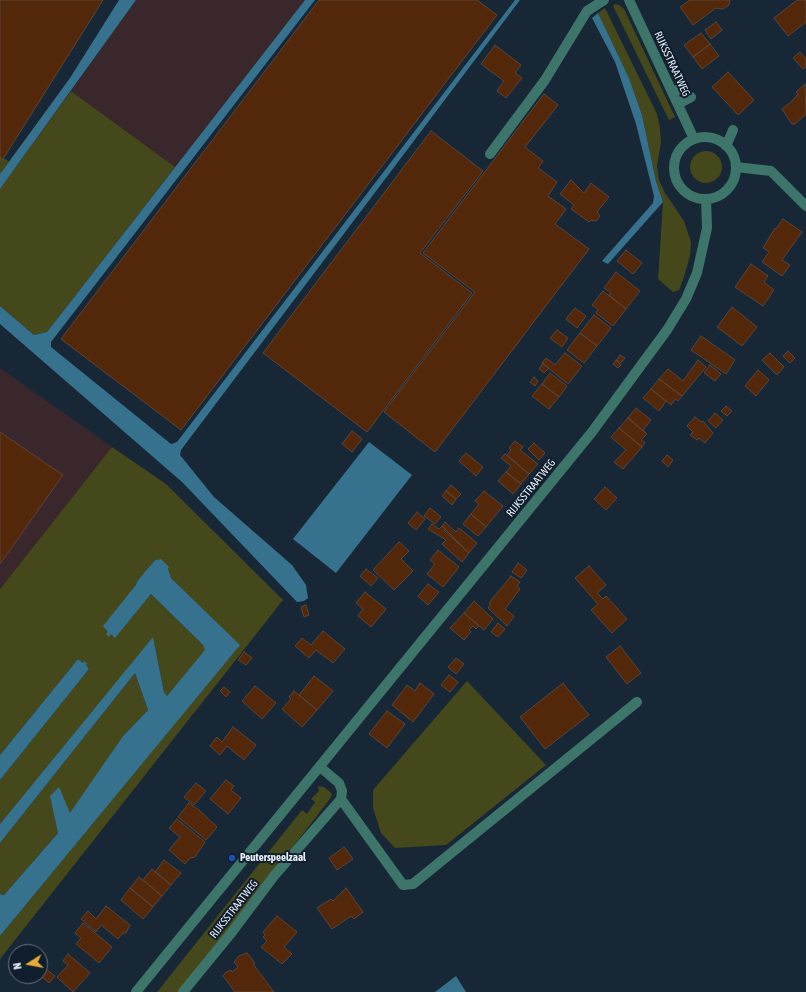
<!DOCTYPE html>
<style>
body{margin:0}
#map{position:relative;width:806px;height:992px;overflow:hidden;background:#182736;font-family:"Asap Condensed",sans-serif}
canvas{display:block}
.north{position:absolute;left:8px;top:944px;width:40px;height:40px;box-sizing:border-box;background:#0f1d2c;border:1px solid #65717e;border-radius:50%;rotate:259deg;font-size:11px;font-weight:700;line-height:16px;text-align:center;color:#e6f0fa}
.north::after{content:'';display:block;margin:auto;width:14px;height:18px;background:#e5ad35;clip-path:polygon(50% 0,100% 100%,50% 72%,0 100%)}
</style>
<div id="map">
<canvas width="806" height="992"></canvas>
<div class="north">N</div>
</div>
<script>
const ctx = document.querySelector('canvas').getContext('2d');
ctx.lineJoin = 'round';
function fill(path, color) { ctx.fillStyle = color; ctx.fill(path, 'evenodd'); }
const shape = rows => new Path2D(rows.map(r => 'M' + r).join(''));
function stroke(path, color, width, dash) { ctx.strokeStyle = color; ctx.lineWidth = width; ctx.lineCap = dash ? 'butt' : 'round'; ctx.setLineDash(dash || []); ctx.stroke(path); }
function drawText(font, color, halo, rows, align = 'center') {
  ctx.font = font + ' "Asap Condensed",sans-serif'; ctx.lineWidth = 4; ctx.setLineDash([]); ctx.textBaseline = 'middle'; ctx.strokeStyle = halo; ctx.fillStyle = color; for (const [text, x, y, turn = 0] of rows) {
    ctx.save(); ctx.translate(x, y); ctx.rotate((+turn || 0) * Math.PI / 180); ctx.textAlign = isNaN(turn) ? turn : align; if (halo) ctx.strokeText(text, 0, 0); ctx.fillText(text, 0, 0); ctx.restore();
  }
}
fill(shape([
 [136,0,305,0,175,167,71,91],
 [0,368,112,447,0,589]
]), '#3a272b');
fill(shape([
 [615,4,619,5,624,9,675,117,669,120,613,6],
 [605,8,657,114,660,128,661,142,657,166,659,180,665,193,684,221,691,242,690,256,684,277,679,290,673,292,658,279,663,202,656,181,642,115,629,78,598,13],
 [71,91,175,167,47,332,34,335,0,306,0,189],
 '690 167a16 16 0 1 1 32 0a16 16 0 1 1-32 0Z',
 [0,157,9,161,0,174],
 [112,447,166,484,283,600,0,959,0,936,239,645,171,578,168,569,159,561,155,560,138,580,109,632,115,637,151,594,203,645,206,650,167,696,164,692,153,638,0,824,0,780,89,669,85,665,87,663,84,661,83,663,78,659,0,755,0,589],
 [135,673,148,710,123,736,58,833,4,895,0,894,0,843],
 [467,681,546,765,446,845,395,848,381,833,373,808,373,790],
 [318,786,324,787,329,791,332,794,330,799,180,992,157,992,302,810,307,814,315,802,311,799,319,791]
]), '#44481a');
fill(shape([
 [119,0,136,0,0,189,0,174,70,78],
 [305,0,315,0,51,342,51,347,171,444,177,442,515,0,520,0,181,450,180,455,214,497,292,565,306,585,308,598,304,601,297,602,182,482,0,324,0,306,34,335,47,332],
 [598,13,629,78,642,115,656,181,663,202,608,264,602,261,653,203,654,196,636,124,615,62,592,18],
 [369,442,412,475,336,573,293,539],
 [161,559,169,567,168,569,171,578,240,645,0,936,0,894,4,895,58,833,50,796,59,787,70,813,123,736,148,710,135,673,0,843,0,824,153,637,164,692,167,696,205,650,203,645,151,594,115,638,111,634,109,637,106,634,108,632,103,626,135,586,138,580,155,560],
 [78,659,83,663,84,661,87,663,86,665,89,669,0,780,0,755],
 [456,976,466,992,435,992]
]), '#36718e');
const building = shape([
 [0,0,103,0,3,159,0,157,0,0],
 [319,0,477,0,497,15,181,430,61,339,319,0],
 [690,0,730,0,729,5,723,9,716,8,693,25,680,7,690,0],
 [797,0,806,0,806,22,788,36,774,18,797,0],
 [716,22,722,30,711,39,705,30,716,22],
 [701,33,710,44,693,57,684,45,701,33],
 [710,44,719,56,702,69,693,57,710,44],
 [495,45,521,65,515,73,522,78,506,98,497,91,504,81,481,64,495,45],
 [800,52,806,59,806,67,803,69,793,58,800,52],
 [728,72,754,100,738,115,712,87,728,72],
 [805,84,806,114,795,124,792,124,782,109,793,100,798,94,796,92,805,84],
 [544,94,558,105,525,147,543,161,538,168,557,182,548,196,566,209,555,224,589,249,435,452,384,412,475,292,423,253,544,94],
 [431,131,483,171,420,253,472,293,367,432,263,353,431,131],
 [571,180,584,193,591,183,609,197,597,212,600,216,596,221,591,220,589,222,571,209,574,205,560,194,571,180],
 [783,219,802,232,782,260,790,265,782,276,762,262,769,252,763,248,775,228,776,229,783,219],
 [626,250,642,263,633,274,617,261,626,250],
 [751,264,768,276,764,282,774,290,763,306,735,287,751,264],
 [616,272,640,291,626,309,609,295,611,293,604,288,616,272],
 [603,291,626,309,613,326,596,313,598,309,592,305,603,291],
 [732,307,757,327,742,346,717,327,732,307],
 [575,308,586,316,577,328,566,319,575,308],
 [594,315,611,328,597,346,580,333,594,315],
 [557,330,568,338,562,347,550,338,557,330],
 [580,333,597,346,584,363,567,350,580,333],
 [701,336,735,360,726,374,691,350,701,336],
 [788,351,795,358,790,363,783,356,788,351],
 [565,353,582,366,568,384,542,363,546,358,555,365,565,353],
 [770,353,784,367,777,375,762,360,770,353],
 [620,355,625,358,621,363,617,360,620,355],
 [616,360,621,365,618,368,613,364,616,360],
 [698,360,706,367,682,396,659,379,668,369,683,381,698,360],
 [543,363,549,368,544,373,539,369,543,363],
 [710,365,721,374,715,381,704,373,710,365],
 [758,370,769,380,756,396,745,386,758,370],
 [550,373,567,386,559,397,542,384,550,373],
 [534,377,538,381,535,386,530,382,534,377],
 [659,379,682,396,678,401,675,399,671,405,651,389,659,379],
 [542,384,559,397,549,409,532,396,542,384],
 [651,389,666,401,659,411,643,398,651,389],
 [726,406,732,411,727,416,721,411,726,406],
 [636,408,651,420,643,430,646,433,628,418,636,408],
 [715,413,723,420,716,428,708,421,715,413],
 [695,417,701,422,703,421,713,433,705,443,699,438,697,440,690,435,693,432,687,426,695,417],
 [628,418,647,434,641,440,645,443,642,447,619,428,628,418],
 [619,428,642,447,623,469,614,462,626,450,611,437,619,428],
 [352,431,362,439,352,452,342,444,352,431],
 [0,432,63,475,0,564,0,432],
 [515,441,523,447,520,450,538,464,529,474,507,455,511,450,509,448,515,441],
 [534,443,545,453,539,460,528,449,534,443],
 [466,453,483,467,476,476,459,461,466,453],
 [505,454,529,474,521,484,506,472,511,466,501,458,505,454],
 [667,455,673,460,668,467,662,461,667,455],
 [506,472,521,484,513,494,498,481,506,472],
 [451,485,461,494,456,499,446,491,451,485],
 [605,487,617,498,606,510,594,499,605,487],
 [446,491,456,499,452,505,442,496,446,491],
 [484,491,503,506,486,527,471,514,479,504,475,501,484,491],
 [430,508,441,517,435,524,424,516,430,508],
 [417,512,425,519,416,530,408,523,417,512],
 [471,514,486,527,478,536,463,524,471,514],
 [445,522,456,532,459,528,477,543,469,553,444,530,445,528,442,526,445,522],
 [432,524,439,529,442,526,469,553,462,562,442,544,446,540,428,529,432,524],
 [399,542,409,551,401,559,413,571,394,590,373,570,399,542],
 [438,550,459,567,443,587,427,574,435,564,430,560,438,550],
 [518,563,527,570,521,578,512,572,518,563],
 [589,566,606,585,597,593,603,599,606,596,627,619,612,633,591,610,598,604,575,578,589,566],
 [366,569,378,578,371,586,360,576,366,569],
 [511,576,520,582,517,586,520,589,505,609,514,616,507,626,488,608,491,604,489,603,511,576],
 [428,584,439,592,428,605,418,596,428,584],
 [365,592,386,609,371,627,358,616,363,609,356,603,365,592],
 [474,601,493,619,484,630,464,613,474,601],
 [306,605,309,615,304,617,301,607,306,605],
 [464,613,479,626,476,629,473,626,469,630,471,632,464,640,450,628,464,613],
 [498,623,505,629,498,637,491,632,498,623],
 [323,631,345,649,333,663,316,650,309,658,295,646,302,638,311,645,323,631],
 [620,646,641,673,627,684,606,657,620,646],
 [244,652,252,658,246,665,238,660,244,652],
 [456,658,464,664,456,674,448,667,456,658],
 [449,675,458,682,450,692,441,685,449,675],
 [314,676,333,691,317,710,299,695,314,676],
 [420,683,434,694,413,722,392,705,407,685,415,691,420,683],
 [563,683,589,715,545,749,520,717,563,683],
 [255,686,276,703,262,719,242,701,255,686],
 [224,687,230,692,226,697,220,691,224,687],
 [294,691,317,710,302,727,282,709,291,699,289,697,294,691],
 [387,711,405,724,387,748,369,734,387,711],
 [233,727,256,745,244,760,227,746,220,755,210,746,217,737,222,742,233,727],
 [226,780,234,786,231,790,241,798,228,814,210,799,226,780],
 [196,783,206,791,194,805,184,797,196,783],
 [189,803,199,810,217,827,206,840,178,817,189,803],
 [177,819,205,842,195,857,190,858,185,864,169,850,180,837,169,828,177,819],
 [344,847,353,859,337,870,329,858,344,847],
 [164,860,181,873,171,885,155,872,164,860],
 [152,869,171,885,162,896,143,880,152,869],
 [139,877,162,896,153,907,130,888,139,877],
 [130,888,153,907,143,919,121,900,130,888],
 [346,888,363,912,354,919,351,916,332,929,317,908,331,899,333,901,346,888],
 [106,906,130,925,126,933,123,933,118,939,101,925,96,932,81,919,88,911,96,919,106,906],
 [277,916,297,932,284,947,292,954,282,964,261,947,267,941,263,937,265,935,263,932,277,916],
 [83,923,112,947,99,963,76,944,81,938,75,933,83,923],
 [247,953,255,963,253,964,274,992,235,992,223,976,226,972,231,970,232,972,238,967,234,962,239,956,247,953],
 [68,954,90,973,73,992,57,977,68,965,63,961,68,954],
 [40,964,55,976,49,983,40,975,40,964]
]);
fill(building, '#53280a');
stroke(building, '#5a4539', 1);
stroke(shape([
 [629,0,694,139],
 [673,92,683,87],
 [678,104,691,97],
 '674 168a31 31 0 1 1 62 0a31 31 0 1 1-62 0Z',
 [726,146,733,130],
 [490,154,545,80,587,11,604,0],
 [736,167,771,171,806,206],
 [341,799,403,885,413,884,637,702],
 [136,992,592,432,667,330,686,299,697,273,707,228,706,199],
 [183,992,232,932,274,876,341,799,342,791,339,783,320,767]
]), '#3e756a', 10);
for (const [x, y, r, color] of [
 [232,858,4,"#1a4fb4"]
]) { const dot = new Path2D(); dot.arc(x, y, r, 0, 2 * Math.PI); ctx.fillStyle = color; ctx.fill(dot); stroke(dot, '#0f1d2c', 1.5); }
drawText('11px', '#e6f0fa', '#0f1d2c', [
 ["RIJKSSTRAATWEG",672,64,65],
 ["RIJKSSTRAATWEG",531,488,-51],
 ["RIJKSSTRAATWEG",234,909,-52]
]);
drawText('bold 11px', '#e6f0fa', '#0f1d2c', [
 ["Peuterspeelzaal",240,858]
], 'left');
</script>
